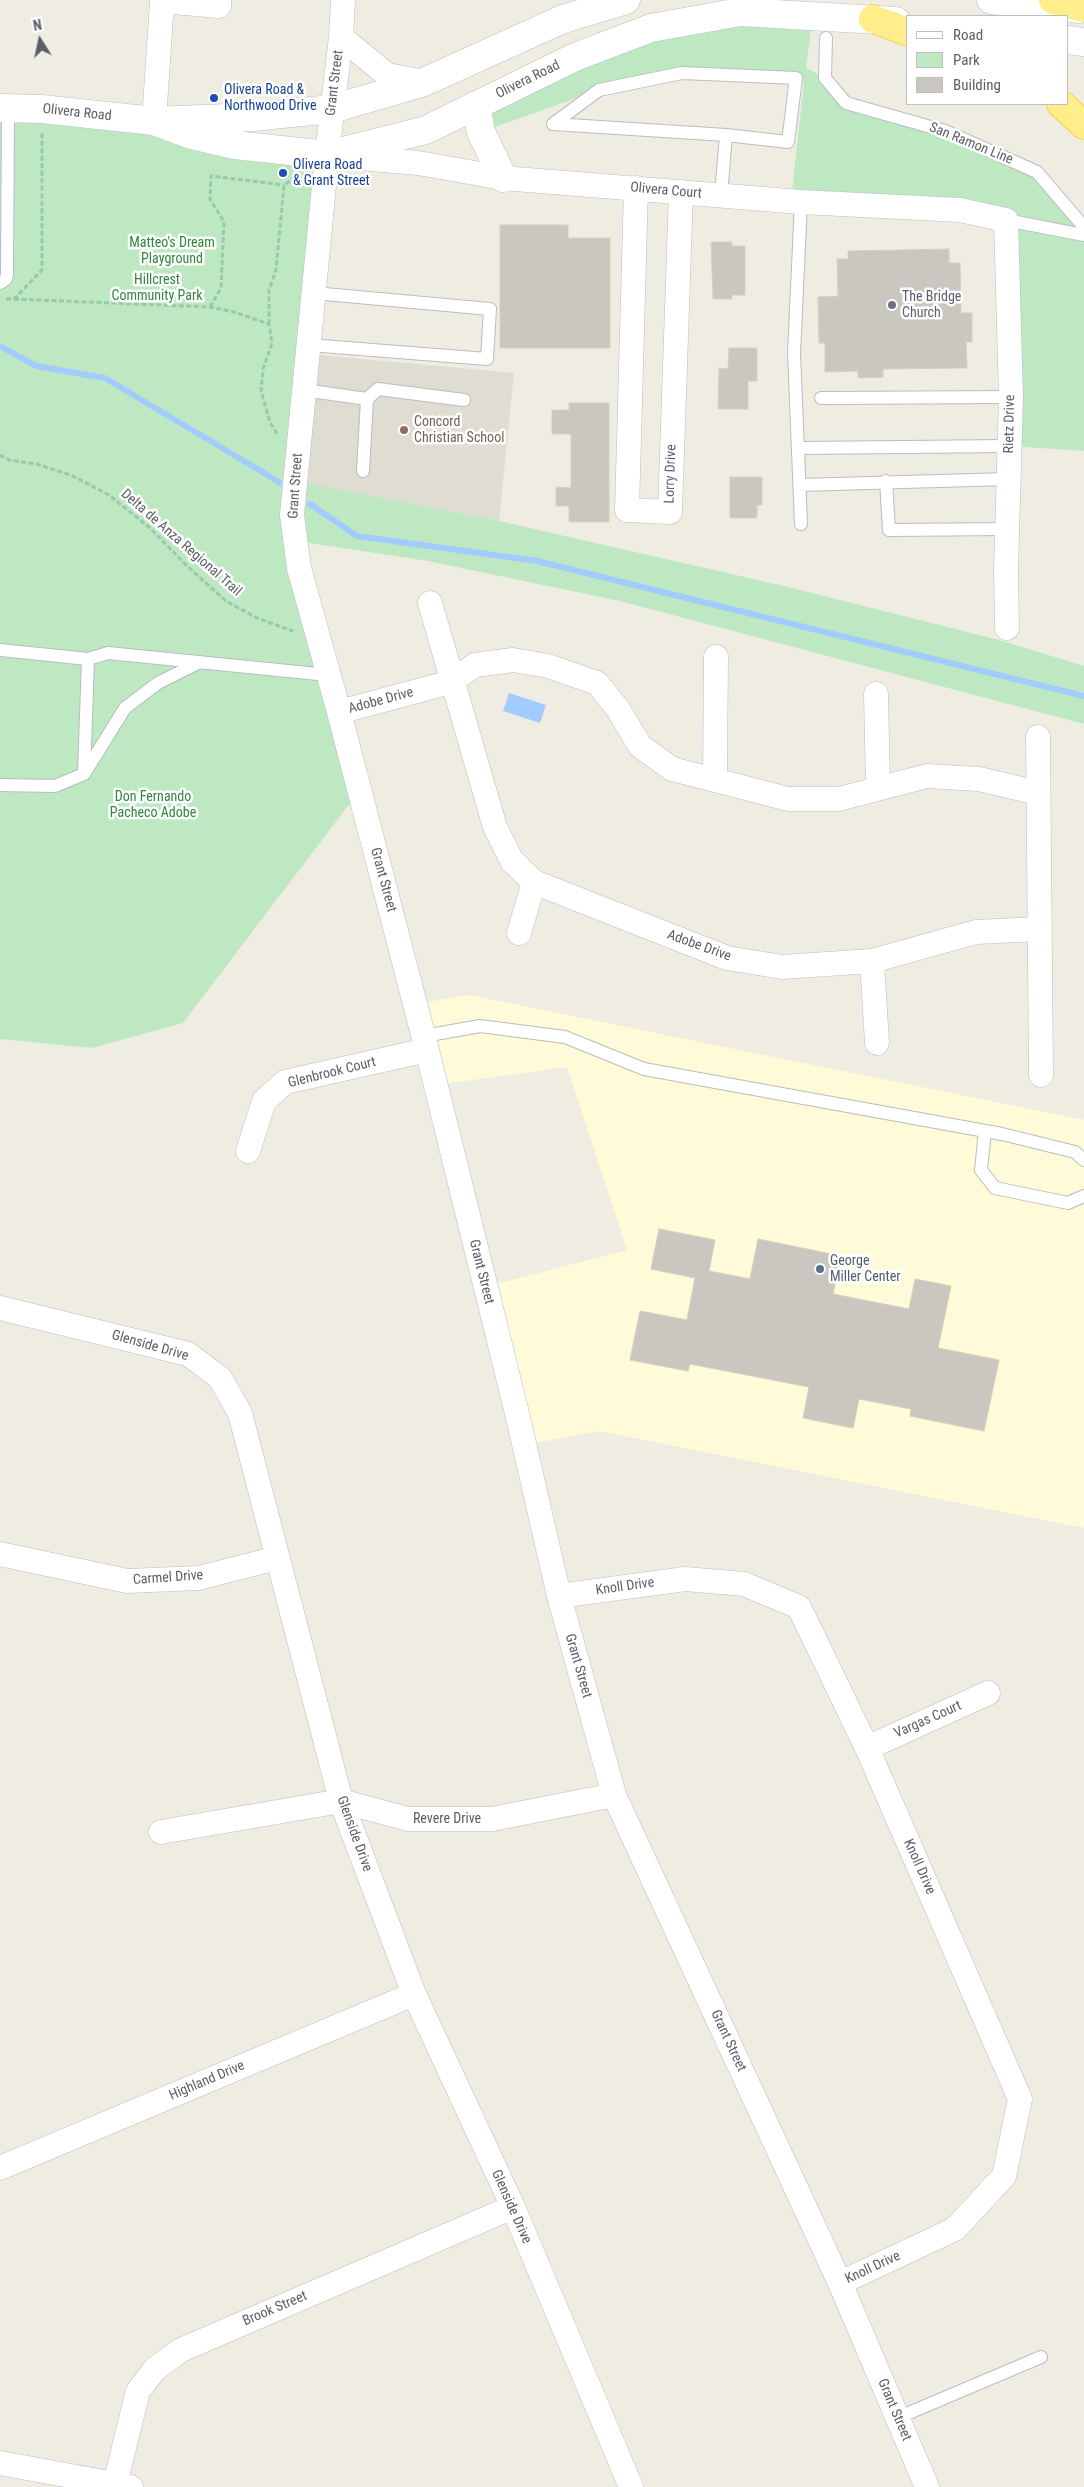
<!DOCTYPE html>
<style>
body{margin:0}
#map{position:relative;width:1084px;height:2487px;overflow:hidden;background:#efede2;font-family:"Roboto Condensed",sans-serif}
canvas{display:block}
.legend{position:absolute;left:906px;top:15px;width:162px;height:90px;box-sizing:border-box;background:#fff;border:1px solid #bdbfc1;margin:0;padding:6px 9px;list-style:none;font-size:15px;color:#5b5e64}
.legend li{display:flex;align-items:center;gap:10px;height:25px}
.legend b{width:25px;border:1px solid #bdbfc1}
.north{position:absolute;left:15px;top:15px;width:50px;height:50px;-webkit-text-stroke:4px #fff;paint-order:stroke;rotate:350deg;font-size:14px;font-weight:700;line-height:20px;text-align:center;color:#5b5e64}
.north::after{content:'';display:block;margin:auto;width:18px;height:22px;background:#5b5e64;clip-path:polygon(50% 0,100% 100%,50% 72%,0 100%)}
</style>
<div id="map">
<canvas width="1084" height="2487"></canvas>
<ul class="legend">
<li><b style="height:6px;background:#fff"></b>Road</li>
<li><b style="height:14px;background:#bde8c2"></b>Park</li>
<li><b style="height:14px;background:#c9c7bf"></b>Building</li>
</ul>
<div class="north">N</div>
</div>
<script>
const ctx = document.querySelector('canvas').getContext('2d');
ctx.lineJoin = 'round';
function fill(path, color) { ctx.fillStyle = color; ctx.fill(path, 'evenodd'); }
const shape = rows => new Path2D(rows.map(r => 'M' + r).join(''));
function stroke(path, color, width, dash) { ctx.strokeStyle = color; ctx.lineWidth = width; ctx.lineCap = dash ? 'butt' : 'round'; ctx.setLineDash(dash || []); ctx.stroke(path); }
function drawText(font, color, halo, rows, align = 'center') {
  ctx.font = font + ' "Roboto Condensed",sans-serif'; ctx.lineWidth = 5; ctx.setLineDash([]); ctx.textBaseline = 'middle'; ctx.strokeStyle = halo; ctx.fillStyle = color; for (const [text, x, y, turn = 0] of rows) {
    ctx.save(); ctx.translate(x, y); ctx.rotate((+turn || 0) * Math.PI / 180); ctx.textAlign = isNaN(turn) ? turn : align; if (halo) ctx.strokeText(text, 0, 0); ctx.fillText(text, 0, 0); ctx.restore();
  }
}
fill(shape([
 [469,995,1084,1120,1084,1528,600,1431,524,1445,485,1287,627,1250,567,1067,436,1085,415,1004]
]), '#fffad7');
fill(shape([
 [308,354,514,373,499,521,295,481]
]), '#dfdcd1');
fill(shape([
 [813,15,806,68,825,78,846,103,945,131,1037,172,1084,229,1084,451,1010,446,1005,220,791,201,804,82,796,78,682,73,599,90,481,132,476,105,651,28],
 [0,108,327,155,296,481,499,521,784,586,1003,641,1084,666,1084,724,620,601,428,561,296,541,360,790,183,1023,92,1048,0,1039]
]), '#bde8c2');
fill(shape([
 [509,693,546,705,540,723,503,711]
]), '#a2ccff');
stroke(shape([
 [0,346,36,366,105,378,279,482],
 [310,504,357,536,537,561,1084,696]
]), '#a2ccff', 6);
const building = shape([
 [500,225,568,225,568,238,610,238,610,348,500,348,500,225],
 [711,242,732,242,732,246,745,246,745,295,732,295,732,299,713,299,711,242],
 [949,249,949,263,960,263,961,313,972,313,972,342,966,342,967,368,883,369,883,377,858,378,858,371,825,372,825,343,819,343,818,297,838,296,837,259,848,259,848,251,949,249],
 [729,348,757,348,757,381,748,381,748,409,718,409,719,368,728,369,729,348],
 [569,403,609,403,609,522,569,522,569,506,556,506,556,487,571,488,571,434,552,434,552,410,569,410,569,403],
 [730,477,762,477,762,505,757,505,757,518,730,518,730,477],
 [659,1229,715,1240,709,1271,750,1279,758,1239,841,1256,833,1294,909,1309,915,1279,951,1286,938,1348,999,1360,984,1431,910,1416,911,1409,859,1399,853,1428,803,1418,809,1387,690,1364,688,1371,630,1360,640,1311,687,1320,695,1278,651,1269,659,1229]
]);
fill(building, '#c9c7bf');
stroke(building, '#d4d0c0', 1);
const lane = shape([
 [826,38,825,78,846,103,945,131,1037,172,1084,227],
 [682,73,796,78,788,142,726,135,553,124,599,90,682,73],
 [721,195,726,135],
 [801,202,794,353,801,524],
 [1006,220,1084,235],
 [0,283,6,279,7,274,8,108],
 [309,345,487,359,490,309,314,293],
 [304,390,367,399,378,389,464,400],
 [821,398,1011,397],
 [798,448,1010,446],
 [363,471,367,399],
 [886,481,889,530,1008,529],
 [799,485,1009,479],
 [0,650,88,659,108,653,328,675],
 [88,659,84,774,125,708,158,683,200,662],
 [0,785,55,786,84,774],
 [424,1036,480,1026,565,1037,644,1069,1002,1134,1075,1152,1084,1160],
 [985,1131,981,1170,995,1188,1068,1203,1084,1196],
 [897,2418,1041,2357]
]);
const street = shape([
 [343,0,341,37,327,155,292,515,299,568,339,712,427,1050,516,1409,559,1596,614,1795,840,2283,927,2487],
 [341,37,387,75,424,82],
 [154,121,162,1,219,6,219,0],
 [336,156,418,163,503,178,801,202,960,210,1006,220,1011,397,1006,570,1007,628],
 [636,188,627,510,670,512,681,192],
 [430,603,495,827,512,861,534,882,727,958,782,967,872,961,976,932,1040,929],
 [876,694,878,787],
 [339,712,451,682,475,665,513,660,548,666,597,683,618,709,640,746,672,769,788,799,839,799,927,776,979,779,1038,793],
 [1038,737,1041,1075],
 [715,779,716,657],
 [519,933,534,882],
 [872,961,877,1043],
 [248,1151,264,1101,285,1082,427,1050],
 [0,1308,188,1354,220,1378,240,1413,341,1801,414,1994,513,2207,631,2487],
 [0,1554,127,1581,199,1578,277,1558],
 [559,1596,685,1579,744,1584,799,1607,867,1748,1020,2099,1004,2176,955,2229,840,2283],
 [867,1748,988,1693],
 [161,1832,341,1801,408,1819,492,1819,614,1795],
 [0,2168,414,1994],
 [0,2463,131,2487],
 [115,2484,138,2391,155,2369,181,2350,513,2207]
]);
const secondary = shape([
 [991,0,1078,9],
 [1068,40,1084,42],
 [476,105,481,132,503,178],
 [0,108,42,109,154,121,252,117,332,109,424,82,563,19,626,0],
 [154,121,192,135,235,145,327,155,426,130,575,57,651,28,740,12,896,21]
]);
const highway = shape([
 [1053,0,1084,8],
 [873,19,908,32],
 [1061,104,1084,125]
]);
stroke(lane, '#babcc2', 14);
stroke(street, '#babcc2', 25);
stroke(secondary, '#bbbec5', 29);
stroke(highway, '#f1bf00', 29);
stroke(shape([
 [6,299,14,299,42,270,42,132],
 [14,299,210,307,234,312,269,324,272,343,263,369,261,391,270,422,277,434],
 [210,307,221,288,224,222,210,199,211,176,284,185],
 [269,324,269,290,276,270,284,185,297,176],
 [0,455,9,460,37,464,73,476,109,495,150,528,187,566,226,601,257,618,293,631]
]), '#95caaa', 3, [5, 2.5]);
stroke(lane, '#fff', 12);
stroke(street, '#fff', 24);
stroke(secondary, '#fff', 28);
stroke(highway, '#ffee89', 28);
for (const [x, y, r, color] of [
 [214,98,5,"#1a4fb4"],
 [283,173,5,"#1a4fb4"],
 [892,305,5,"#6b7280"],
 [404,430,5,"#8d6e63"],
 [820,1269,5,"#5c6f8a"]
]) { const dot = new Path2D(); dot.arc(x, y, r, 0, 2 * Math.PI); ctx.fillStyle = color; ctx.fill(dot); stroke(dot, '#fff', 2); }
drawText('14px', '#5b5e64', '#fff', [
 ["Olivera Road",528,80,-26],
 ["Grant Street",335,83,-83],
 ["Olivera Road",77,113,6],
 ["San Ramon Line",971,144,22],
 ["Olivera Court",666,191,5],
 ["Rietz Drive",1010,424,-89],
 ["Lorry Drive",671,474,-88],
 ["Grant Street",296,486,-86],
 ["Delta de Anza Regional Trail",181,543,41],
 ["Adobe Drive",381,701,-15],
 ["Grant Street",383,880,75],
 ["Adobe Drive",699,946,20],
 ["Glenbrook Court",332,1073,-14],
 ["Grant Street",481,1272,76],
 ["Glenside Drive",150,1346,16],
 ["Carmel Drive",168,1578,-4],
 ["Knoll Drive",625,1587,-8],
 ["Grant Street",578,1666,74],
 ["Vargas Court",928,1720,-24],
 ["Revere Drive",447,1819],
 ["Glenside Drive",354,1834,70],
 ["Knoll Drive",919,1867,66],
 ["Grant Street",728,2041,65],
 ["Highland Drive",207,2081,-23],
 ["Glenside Drive",511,2207,66],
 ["Knoll Drive",873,2268,-25],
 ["Brook Street",275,2309,-23],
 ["Grant Street",894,2410,67]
]);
drawText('14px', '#164399', '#fff', [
 ["Olivera Road &",224,90],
 ["Northwood Drive",224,106],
 ["Olivera Road",293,165],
 ["& Grant Street",293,181]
], 'left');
drawText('14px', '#2f873d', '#fff', [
 ["Matteo's Dream",172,243],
 ["Playground",172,259],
 ["Hillcrest",157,280],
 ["Community Park",157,296],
 ["Don Fernando",153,797],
 ["Pacheco Adobe",153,813]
]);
drawText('14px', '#5b616d', '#fff', [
 ["The Bridge",902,297],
 ["Church",902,313]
], 'left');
drawText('14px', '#785e54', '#fff', [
 ["Concord",414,422],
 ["Christian School",414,438]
], 'left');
drawText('14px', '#4e5e75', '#fff', [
 ["George",830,1261],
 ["Miller Center",830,1277]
], 'left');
</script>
